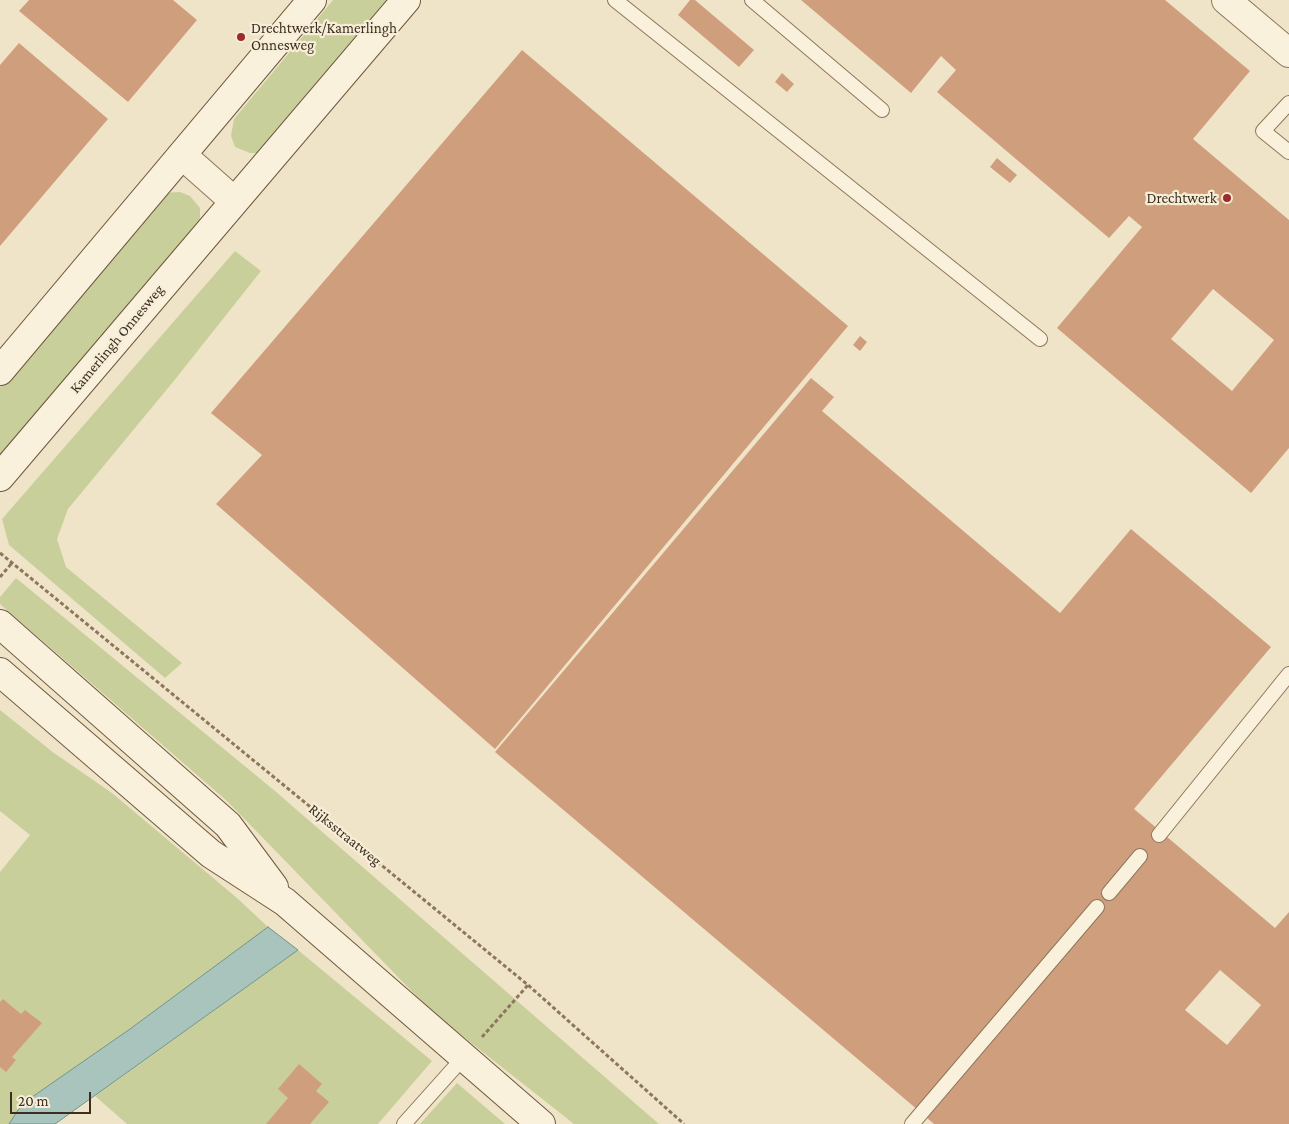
<!DOCTYPE html>
<style>
body{margin:0}
#map{position:relative;width:1289px;height:1124px;overflow:hidden;background:#f0e4c8;font-family:"Crimson Pro",serif}
canvas{display:block}
.scale{position:absolute;left:10px;top:1092px;width:81px;height:22px;box-sizing:border-box;border:2px solid #3d2e20;border-top:0;padding-left:6px;font-size:15px;line-height:18px;white-space:nowrap;color:#3d2e20;-webkit-text-stroke:4px #f7eed8;paint-order:stroke}
</style>
<div id="map">
<canvas width="1289" height="1124"></canvas>
<div class="scale">20 m</div>
</div>
<script>
const ctx = document.querySelector('canvas').getContext('2d');
ctx.lineJoin = 'round';
function fill(path, color) { ctx.fillStyle = color; ctx.fill(path, 'evenodd'); }
const shape = rows => new Path2D(rows.map(r => 'M' + r).join(''));
function stroke(path, color, width, dash) { ctx.strokeStyle = color; ctx.lineWidth = width; ctx.lineCap = dash ? 'butt' : 'round'; ctx.setLineDash(dash || []); ctx.stroke(path); }
function drawText(font, color, halo, rows, align = 'center') {
  ctx.font = font + ' "Crimson Pro",serif'; ctx.lineWidth = 4.5; ctx.setLineDash([]); ctx.textBaseline = 'middle'; ctx.strokeStyle = halo; ctx.fillStyle = color; for (const [text, x, y, turn = 0] of rows) {
    ctx.save(); ctx.translate(x, y); ctx.rotate((+turn || 0) * Math.PI / 180); ctx.textAlign = isNaN(turn) ? turn : align; if (halo) ctx.strokeText(text, 0, 0); ctx.fillText(text, 0, 0); ctx.restore();
  }
}
fill(shape([
 [333,0,399,0,261,153,250,153,235,147,231,136,234,119],
 [180,192,190,196,200,208,200,224,0,464,0,387,162,193],
 [235,251,261,271,173,382,68,509,57,539,66,567,182,663,165,678,9,545,2,519],
 [16,578,275,791,659,1124,574,1124,432,1012,227,801,0,604,0,597],
 [0,710,54,753,112,793,237,898,268,927,130,1029,22,1104,9,1124,0,1124,0,872,30,835,0,811],
 [298,950,432,1061,378,1124,127,1124,95,1096],
 [457,1083,505,1124,420,1124]
]), '#c9cf9b');
const water = shape([
 [268,927,298,950,55,1124,9,1124,22,1104,130,1029,268,927]
]);
fill(water, '#a9c4bc');
stroke(water, '#6f938a', 1);
fill(shape([
 [29,0,173,0,197,20,128,102,19,11],
 [690,0,695,0,754,50,739,67,678,15],
 [801,0,1165,0,1250,71,1193,139,1289,220,1289,448,1251,493,1057,328,1142,227,1129,216,1109,238,937,92,956,70,941,56,911,93],
 [1213,289,1274,340,1232,391,1171,339],
 [19,43,108,119,0,246,0,65],
 [522,50,848,326,495,749,216,504,262,455,211,413],
 [782,73,794,84,787,92,775,82],
 [997,158,1017,175,1010,183,990,167],
 [860,336,867,342,860,351,853,345],
 [811,378,834,397,822,411,1060,613,1131,529,1271,647,1134,809,1275,928,1289,912,1289,1124,934,1124,927,1118,1102,911,1094,904,919,1111,495,752],
 [1137,853,1146,861,1115,897,1106,890],
 [1220,970,1261,1005,1227,1045,1185,1010],
 [3,999,21,1014,25,1010,42,1023,12,1057,16,1060,6,1072,0,1067,0,1002],
 [299,1064,322,1084,316,1091,329,1102,310,1124,266,1124,288,1098,278,1089]
]), '#cf9f7d');
const lane = shape([
 [615,0,1040,339],
 [752,0,882,110],
 [1289,103,1263,131,1289,152],
 [1159,835,1289,674],
 [1109,893,1140,856],
 [404,1124,463,1058],
 [912,1124,1097,907]
]);
const street = shape([
 [1226,0,1289,53],
 [182,155,234,201]
]);
const secondary = shape([
 [0,371,312,0],
 [0,477,406,0],
 [0,624,228,825,274,887],
 [0,672,211,854,285,902,541,1124]
]);
stroke(lane, '#8d765c', 16);
stroke(street, '#8d765c', 30);
stroke(secondary, '#6f573f', 30);
stroke(shape([
 [0,553,528,985,684,1124],
 [0,577,12,563],
 [482,1037,528,985]
]), '#8d765c', 3, [4, 2.5]);
stroke(lane, '#faf1dc', 14);
stroke(street, '#faf1dc', 28);
stroke(secondary, '#faf1dc', 28);
for (const [x, y, r, color] of [
 [241,37,5,"#9e2a2b"],
 [1227,198,5,"#9e2a2b"]
]) { const dot = new Path2D(); dot.arc(x, y, r, 0, 2 * Math.PI); ctx.fillStyle = color; ctx.fill(dot); stroke(dot, '#f7eed8', 2); }
drawText('15px', '#3d2e20', '#f7eed8', [
 ["Drechtwerk/Kamerlingh",251,28],
 ["Onnesweg",251,45],
 ["Drechtwerk",1217,198,"right"]
], 'left');
drawText('15px', '#3d2e20', '#f7eed8', [
 ["Kamerlingh Onnesweg",117,339,-50],
 ["Rijksstraatweg",345,835,39]
]);
</script>
